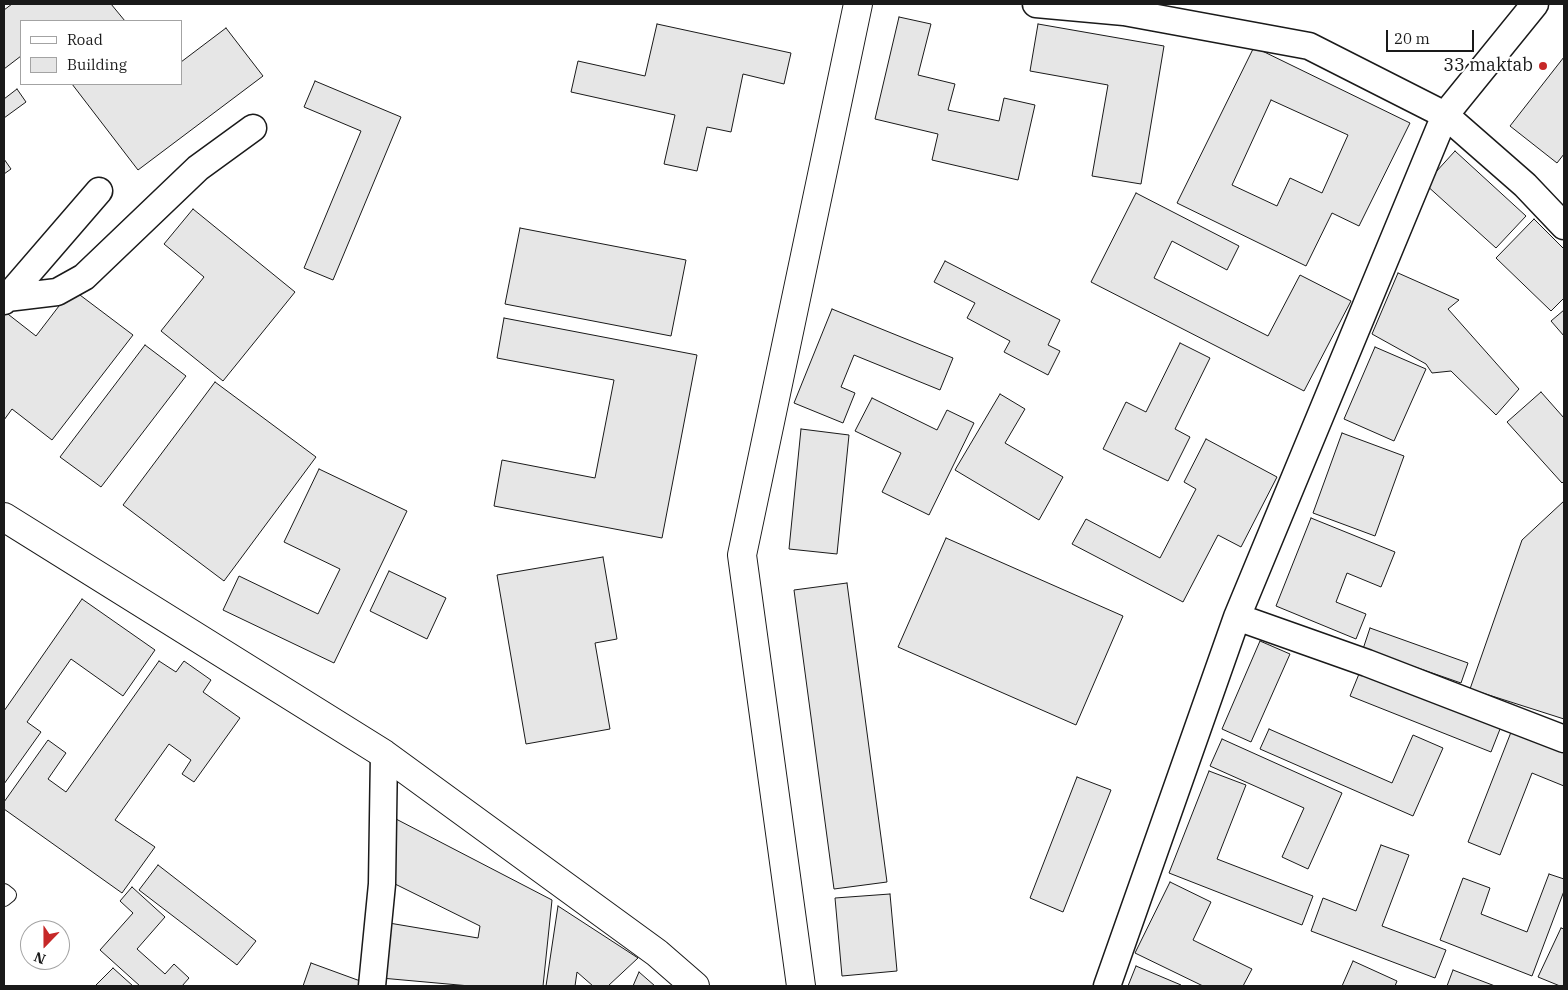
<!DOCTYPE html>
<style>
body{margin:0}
#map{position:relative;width:1568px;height:990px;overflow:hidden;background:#fff;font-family:"IBM Plex Serif",serif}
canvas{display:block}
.frame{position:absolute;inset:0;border:5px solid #1a1a1a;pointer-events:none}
.legend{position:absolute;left:20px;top:20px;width:162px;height:65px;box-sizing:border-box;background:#fff;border:1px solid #a3a3a3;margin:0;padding:6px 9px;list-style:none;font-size:15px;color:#1a1a1a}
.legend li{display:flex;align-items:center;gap:10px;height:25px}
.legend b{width:25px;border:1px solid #a3a3a3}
.north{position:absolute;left:20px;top:920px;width:50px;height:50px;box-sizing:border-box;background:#fff;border:1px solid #a3a3a3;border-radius:50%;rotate:202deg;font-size:14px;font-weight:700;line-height:20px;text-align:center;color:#1a1a1a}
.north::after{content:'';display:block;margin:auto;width:18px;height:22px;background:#c62828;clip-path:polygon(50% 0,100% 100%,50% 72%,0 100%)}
.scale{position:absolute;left:1386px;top:30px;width:88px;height:22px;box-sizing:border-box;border:2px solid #1a1a1a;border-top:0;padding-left:6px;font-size:15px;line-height:18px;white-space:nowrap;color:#1a1a1a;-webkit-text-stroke:4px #fff;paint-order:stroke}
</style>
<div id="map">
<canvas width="1568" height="990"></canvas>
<div class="frame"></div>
<ul class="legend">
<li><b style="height:6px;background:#fff"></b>Road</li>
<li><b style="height:14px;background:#e6e6e6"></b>Building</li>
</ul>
<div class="north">N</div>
<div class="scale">20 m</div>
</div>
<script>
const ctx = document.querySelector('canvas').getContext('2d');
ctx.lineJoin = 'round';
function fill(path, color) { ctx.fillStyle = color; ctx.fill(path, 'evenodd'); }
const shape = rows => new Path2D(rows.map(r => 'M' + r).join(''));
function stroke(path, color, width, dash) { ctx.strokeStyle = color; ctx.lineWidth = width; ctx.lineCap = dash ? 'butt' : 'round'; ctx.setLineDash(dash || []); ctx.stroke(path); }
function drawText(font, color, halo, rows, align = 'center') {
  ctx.font = font + ' "IBM Plex Serif",serif'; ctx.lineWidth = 4; ctx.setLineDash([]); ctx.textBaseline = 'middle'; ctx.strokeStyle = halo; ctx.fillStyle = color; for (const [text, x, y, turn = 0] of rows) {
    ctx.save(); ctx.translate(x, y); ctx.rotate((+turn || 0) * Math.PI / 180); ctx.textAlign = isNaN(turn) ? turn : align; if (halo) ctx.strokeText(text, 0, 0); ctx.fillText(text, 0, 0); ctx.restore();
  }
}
const building = shape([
 [12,4,111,4,125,21,21,21,21,56,4,69,4,10,12,4],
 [899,17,931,24,918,75,955,84,948,110,999,121,1004,98,1035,105,1018,180,932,160,938,134,875,119,899,17],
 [657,24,791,53,784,84,743,74,731,132,707,127,697,171,664,164,675,115,571,92,578,61,645,76,657,24],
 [1038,24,1164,46,1141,184,1092,176,1108,85,1030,71,1038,24],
 [226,28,263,76,138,170,72,84,181,84,181,62,226,28],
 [1254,47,1410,123,1359,226,1332,213,1306,266,1177,203,1254,47],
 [1271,100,1348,135,1322,193,1290,178,1277,206,1232,185,1271,100],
 [1564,57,1564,154,1557,163,1510,126,1564,57],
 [315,81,401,117,333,280,304,268,361,131,304,107,315,81],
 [17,89,26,102,4,118,4,99,17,89],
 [1455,151,1526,216,1496,248,1425,184,1455,151],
 [4,159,11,169,4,174,4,159],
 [1136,193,1239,246,1227,270,1172,241,1154,278,1268,336,1300,275,1351,301,1304,391,1091,282,1136,193],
 [193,209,295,292,223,381,161,331,204,277,164,244,193,209],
 [1534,219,1564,249,1564,298,1551,311,1496,258,1534,219],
 [520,228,686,260,671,336,505,304,520,228],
 [945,261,1060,320,1048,345,1060,351,1048,375,1004,352,1010,341,967,318,975,303,934,282,945,261],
 [1398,273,1459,300,1448,309,1519,389,1496,415,1451,371,1432,373,1426,364,1372,334,1398,273],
 [72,289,133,335,52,440,12,409,4,420,4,311,36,336,72,289],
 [832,309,953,358,940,390,854,355,841,387,855,393,843,423,794,403,832,309],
 [1564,310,1564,336,1551,321,1564,310],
 [504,318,697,355,662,538,494,506,502,460,595,478,614,380,497,358,504,318],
 [1180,343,1210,358,1175,429,1190,437,1168,481,1103,449,1126,402,1146,412,1180,343],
 [145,345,186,376,101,487,60,457,145,345],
 [1375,347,1426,369,1394,441,1344,419,1375,347],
 [215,382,316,457,224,581,123,505,215,382],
 [1541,392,1564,418,1564,481,1562,483,1507,422,1541,392],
 [1000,394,1025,409,1005,443,1063,477,1039,520,955,470,1000,394],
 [872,398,937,430,947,410,974,423,929,515,882,492,901,453,855,431,872,398],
 [801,429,849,435,837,554,789,549,801,429],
 [1342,433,1404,456,1375,536,1313,513,1342,433],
 [1206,439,1277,477,1241,547,1218,535,1183,602,1072,544,1086,519,1160,558,1196,489,1184,482,1206,439],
 [319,469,407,511,334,663,223,610,239,576,318,614,340,569,284,542,319,469],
 [1564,501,1564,719,1470,689,1522,540,1564,501],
 [1311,518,1395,552,1381,587,1347,573,1336,602,1366,614,1356,639,1276,606,1311,518],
 [946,538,1123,616,1076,725,898,647,946,538],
 [603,557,617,639,595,643,610,729,526,744,497,575,603,557],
 [389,571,446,598,427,639,370,611,389,571],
 [847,583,887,882,834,889,794,590,847,583],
 [82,599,155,650,123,696,71,659,27,722,41,732,4,784,4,711,82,599],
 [1370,628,1468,663,1461,683,1363,649,1370,628],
 [1260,641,1290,654,1251,742,1222,729,1260,641],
 [159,661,176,672,184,661,211,680,203,692,240,718,194,782,182,774,191,760,169,744,115,820,155,847,122,893,4,809,4,802,48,740,66,753,48,779,66,792,159,661],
 [1361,669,1502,724,1491,752,1350,696,1361,669],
 [1515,722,1564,741,1564,786,1532,773,1500,855,1468,842,1515,722],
 [1269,729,1392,783,1413,735,1443,748,1413,816,1260,749,1269,729],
 [1222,739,1342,793,1308,869,1282,857,1304,808,1210,766,1222,739],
 [1209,771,1246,785,1217,859,1313,896,1302,925,1169,873,1209,771],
 [1077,777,1111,790,1063,912,1030,898,1077,777],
 [396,819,552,900,543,986,470,986,381,978,389,923,478,938,480,926,391,882,396,819],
 [1381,845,1409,855,1382,926,1446,950,1435,978,1311,931,1323,898,1356,911,1381,845],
 [158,865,256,941,237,965,139,890,158,865],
 [1549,874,1564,879,1564,891,1532,976,1440,940,1463,878,1490,888,1481,914,1527,932,1549,874],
 [1170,882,1211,902,1193,940,1252,969,1243,986,1203,986,1135,953,1170,882],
 [132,887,165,917,137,949,165,974,174,964,189,978,182,986,140,986,100,950,133,913,120,901,132,887],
 [890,894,897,971,842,976,835,898,890,894],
 [558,906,638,958,608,986,593,986,577,972,575,986,546,986,558,906],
 [1561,928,1564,929,1564,986,1560,986,1538,977,1561,928],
 [1353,961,1397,981,1395,986,1342,986,1353,961],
 [311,963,363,982,361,986,303,986,311,963],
 [1136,966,1181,985,1181,986,1128,986,1136,966],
 [113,968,133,986,95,986,113,968],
 [1453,970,1495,986,1447,986,1453,970],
 [639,972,655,986,633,986,639,972]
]);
fill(building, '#e6e6e6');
stroke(building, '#1a1a1a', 1);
const lane = shape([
 [4,891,9,895,4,899]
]);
const street = shape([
 [1036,4,1124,12,1309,46,1445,115,1525,185,1564,226],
 [7,298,57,292,84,277,198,168,253,128],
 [4,301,99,191],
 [1237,617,1367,663,1564,739],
 [372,986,382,884,384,754],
 [1107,986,1237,617,1445,115,1535,4]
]);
const secondary = shape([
 [4,517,384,754,657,953,695,986],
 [801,986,742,555,858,4]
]);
stroke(lane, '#1a1a1a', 16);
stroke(street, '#1a1a1a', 29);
stroke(secondary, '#1a1a1a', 30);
stroke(lane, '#fff', 14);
stroke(street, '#fff', 26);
stroke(secondary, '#fff', 28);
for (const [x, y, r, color] of [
 [1543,66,5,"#c62828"]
]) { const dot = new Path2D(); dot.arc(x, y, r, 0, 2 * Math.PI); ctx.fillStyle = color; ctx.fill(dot); stroke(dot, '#fff', 2); }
drawText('18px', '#1a1a1a', '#fff', [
 ["33 maktab",1533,66]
], 'right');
</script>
